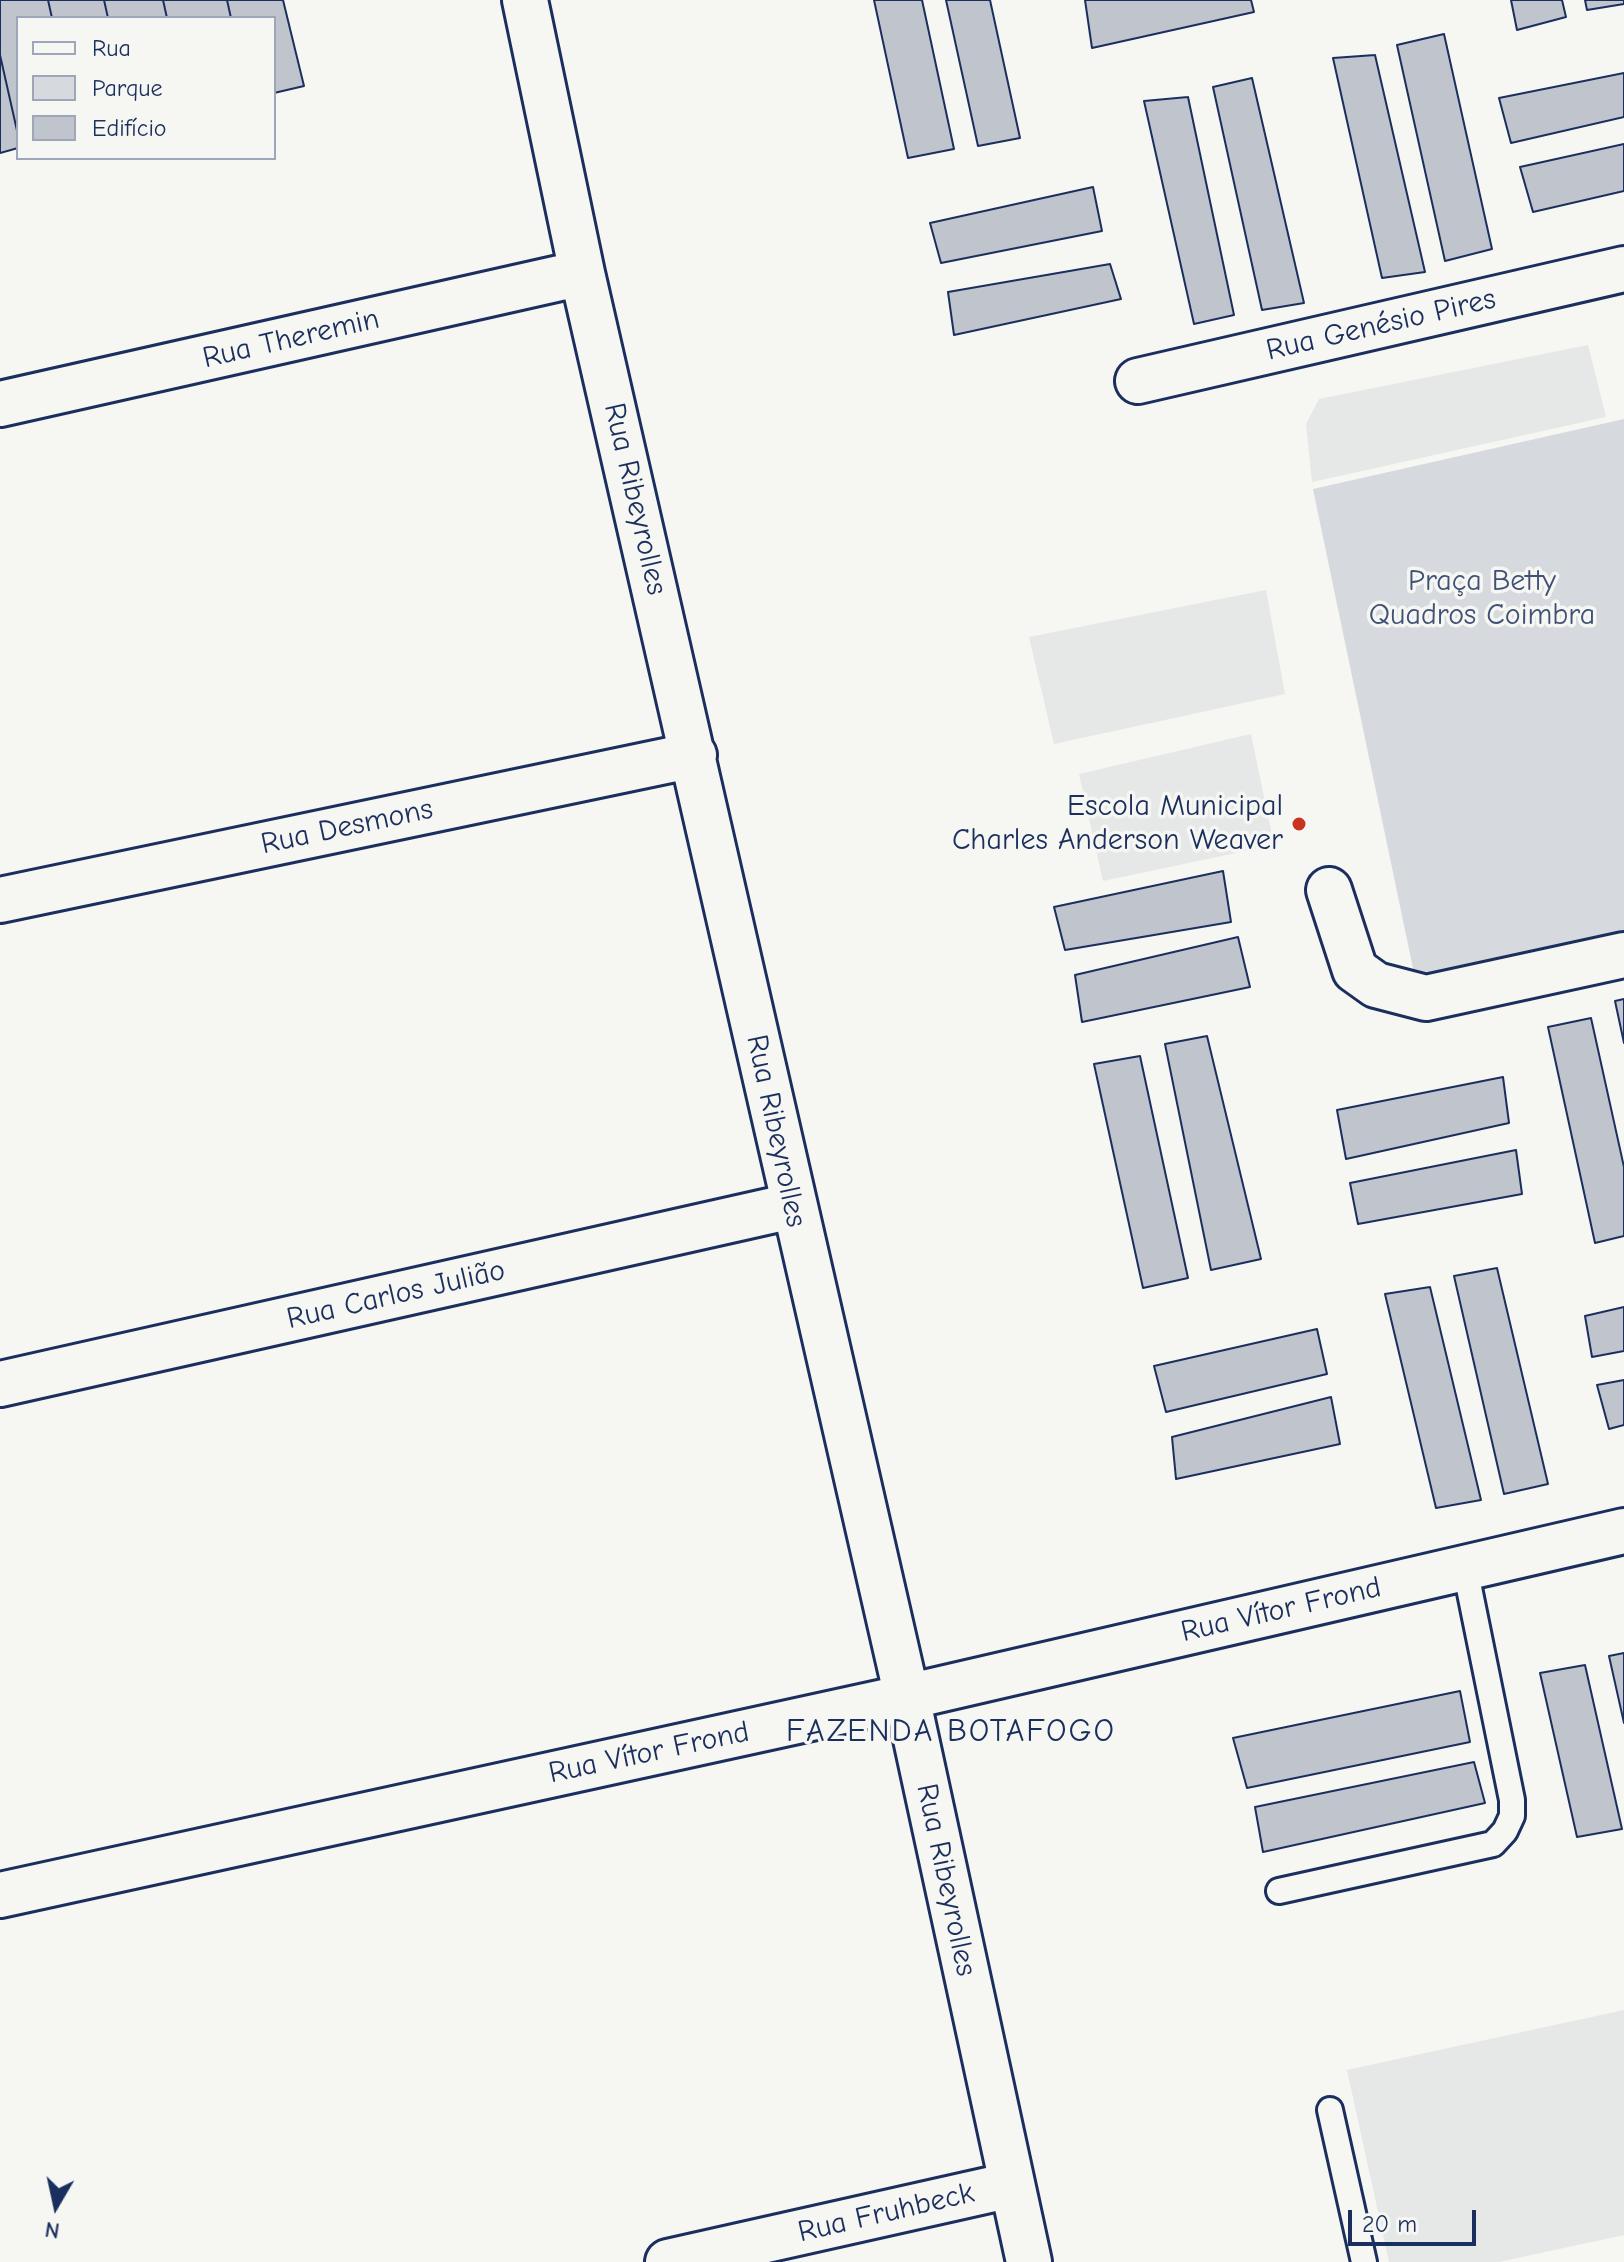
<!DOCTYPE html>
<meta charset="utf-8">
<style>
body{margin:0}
#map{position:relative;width:1624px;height:2262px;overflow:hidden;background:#f6f6f2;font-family:"Comic Neue",sans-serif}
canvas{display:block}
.legend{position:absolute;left:16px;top:16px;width:260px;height:144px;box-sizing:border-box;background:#f6f6f2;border:2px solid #9ea6b7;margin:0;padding:10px 14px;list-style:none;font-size:24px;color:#1b2f5e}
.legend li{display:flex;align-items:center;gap:16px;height:40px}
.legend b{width:40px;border:2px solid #9ea6b7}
.north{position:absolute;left:16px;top:2166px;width:80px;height:80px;-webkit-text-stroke:6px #f6f6f2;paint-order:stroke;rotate:189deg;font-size:22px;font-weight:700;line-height:32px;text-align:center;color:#1b2f5e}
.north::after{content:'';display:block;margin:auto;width:28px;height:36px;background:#1b2f5e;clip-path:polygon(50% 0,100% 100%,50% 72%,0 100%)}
.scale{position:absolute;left:1348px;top:2210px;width:128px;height:36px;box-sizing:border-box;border:4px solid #1b2f5e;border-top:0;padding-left:10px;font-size:24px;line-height:28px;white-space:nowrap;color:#1b2f5e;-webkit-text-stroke:6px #f6f6f2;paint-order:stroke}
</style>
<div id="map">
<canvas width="1624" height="2262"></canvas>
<ul class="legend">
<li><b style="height:10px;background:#f6f6f2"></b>Rua</li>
<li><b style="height:22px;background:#d6d9dd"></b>Parque</li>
<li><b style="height:22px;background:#c0c4cd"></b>Edifício</li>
</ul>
<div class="north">N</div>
<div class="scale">20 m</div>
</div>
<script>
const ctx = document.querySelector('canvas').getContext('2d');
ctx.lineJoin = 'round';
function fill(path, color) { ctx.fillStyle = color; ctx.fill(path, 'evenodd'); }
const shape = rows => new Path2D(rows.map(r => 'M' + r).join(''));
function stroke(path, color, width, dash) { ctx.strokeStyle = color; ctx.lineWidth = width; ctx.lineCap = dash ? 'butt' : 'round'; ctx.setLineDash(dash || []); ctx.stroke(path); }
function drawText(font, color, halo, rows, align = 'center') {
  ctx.font = font + ' "Comic Neue",sans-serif'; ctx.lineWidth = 7; ctx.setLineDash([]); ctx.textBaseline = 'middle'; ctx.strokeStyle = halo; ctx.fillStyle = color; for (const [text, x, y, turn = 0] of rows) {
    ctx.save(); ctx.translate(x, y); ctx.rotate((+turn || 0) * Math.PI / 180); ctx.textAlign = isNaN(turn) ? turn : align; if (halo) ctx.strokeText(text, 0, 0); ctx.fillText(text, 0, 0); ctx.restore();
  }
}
fill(shape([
 [1588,345,1606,417,1312,482,1306,424,1319,399],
 [1266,590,1285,694,1054,744,1029,637],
 [1251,734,1274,845,1103,881,1079,774],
 [1624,2010,1624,2235,1499,2262,1389,2262,1347,2070]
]), '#e6e7e7');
fill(shape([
 [1624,419,1624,944,1415,978,1313,489]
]), '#d6d9dd');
const building = shape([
 [0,0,48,0,52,18,18,18,18,135,0,55,0,0],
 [48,0,104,0,108,18,52,18,48,0],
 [104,0,163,0,167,18,108,18,104,0],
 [163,0,227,0,231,18,167,18,163,0],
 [227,0,283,0,304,86,274,93,274,18,231,18,227,0],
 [874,0,922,0,954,149,908,158,874,0],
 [946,0,990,0,1020,138,978,146,946,0],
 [1085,0,1251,0,1254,12,1092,48,1085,0],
 [1511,0,1562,0,1566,17,1517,30,1511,0],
 [1585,0,1624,0,1624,4,1587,10,1585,0],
 [1444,34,1492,249,1445,261,1397,45,1444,34],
 [0,55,18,135,18,148,0,153,0,55],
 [1375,55,1425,272,1382,278,1333,58,1375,55],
 [1624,73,1624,117,1511,143,1499,98,1624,73],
 [1252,78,1304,303,1262,310,1213,87,1252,78],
 [1188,97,1234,315,1194,324,1144,101,1188,97],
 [1624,144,1624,191,1533,212,1520,167,1624,144],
 [1093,187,1102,231,941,263,930,223,1093,187],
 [1110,264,1121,299,954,335,948,292,1110,264],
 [1223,871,1231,922,1065,950,1054,907,1223,871],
 [1238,937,1250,987,1082,1022,1075,975,1238,937],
 [1624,999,1624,1043,1615,1001,1624,999],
 [1591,1018,1624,1167,1624,1236,1595,1243,1548,1027,1591,1018],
 [1207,1036,1261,1259,1211,1270,1165,1044,1207,1036],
 [1140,1056,1188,1278,1143,1288,1094,1064,1140,1056],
 [1503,1077,1509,1123,1346,1159,1337,1110,1503,1077],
 [1516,1150,1522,1194,1358,1224,1350,1183,1516,1150],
 [1497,1268,1548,1484,1504,1494,1454,1276,1497,1268],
 [1430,1287,1481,1500,1436,1508,1385,1294,1430,1287],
 [1624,1307,1624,1351,1592,1357,1585,1316,1624,1307],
 [1317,1329,1327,1374,1166,1412,1154,1366,1317,1329],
 [1624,1380,1624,1425,1609,1429,1597,1385,1624,1380],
 [1331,1397,1340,1444,1176,1479,1172,1437,1331,1397],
 [1624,1653,1624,1723,1609,1656,1624,1653],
 [1585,1665,1622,1829,1577,1837,1540,1673,1585,1665],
 [1460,1691,1470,1742,1247,1788,1233,1738,1460,1691],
 [1474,1762,1485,1803,1263,1852,1255,1807,1474,1762]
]);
fill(building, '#c0c4cd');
stroke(building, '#1b2f5e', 2);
const service = shape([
 [1279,1891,1493,1844,1505,1831,1512,1816,1512,1800,1465,1568],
 [1330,2110,1364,2262]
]);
const minor = shape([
 [525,0,582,273,907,1697,1029,2262],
 [1138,381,1624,269],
 [0,404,582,273],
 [1329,890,1355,970,1376,985,1426,998,1624,955],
 [0,900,694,755],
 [0,1384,792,1206],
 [0,1895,907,1697,1624,1531],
 [668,2262,1011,2185]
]);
stroke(service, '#1b2f5e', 30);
stroke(minor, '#1b2f5e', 50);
stroke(service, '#f6f6f2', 24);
stroke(minor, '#f6f6f2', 44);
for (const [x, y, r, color] of [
 [1299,824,8,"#c8321e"]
]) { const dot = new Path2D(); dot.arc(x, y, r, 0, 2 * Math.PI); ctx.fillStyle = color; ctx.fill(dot); stroke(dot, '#f6f6f2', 3); }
drawText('30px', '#1b2f5e', '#f6f6f2', [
 ["Rua Genésio Pires",1381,325,-13],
 ["Rua Theremin",291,339,-13],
 ["Rua Ribeyrolles",635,499,77],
 ["Rua Desmons",347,827,-12],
 ["Rua Ribeyrolles",776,1131,78],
 ["Rua Carlos Julião",396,1295,-13],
 ["Rua Vítor Frond",1281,1610,-13],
 ["Rua Vítor Frond",649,1753,-12],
 ["Rua Ribeyrolles",946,1880,78],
 ["Rua Fruhbeck",886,2213,-13]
]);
drawText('30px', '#405177', '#f6f6f2', [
 ["Praça Betty",1482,582],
 ["Quadros Coimbra",1482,616]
]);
drawText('30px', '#1b2f5e', '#f6f6f2', [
 ["Escola Municipal",1283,807],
 ["Charles Anderson Weaver",1283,841]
], 'right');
ctx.letterSpacing = '2px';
drawText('32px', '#1b2f5e', '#f6f6f2', [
 ["FAZENDA BOTAFOGO",951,1732]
]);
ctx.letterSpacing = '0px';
</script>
